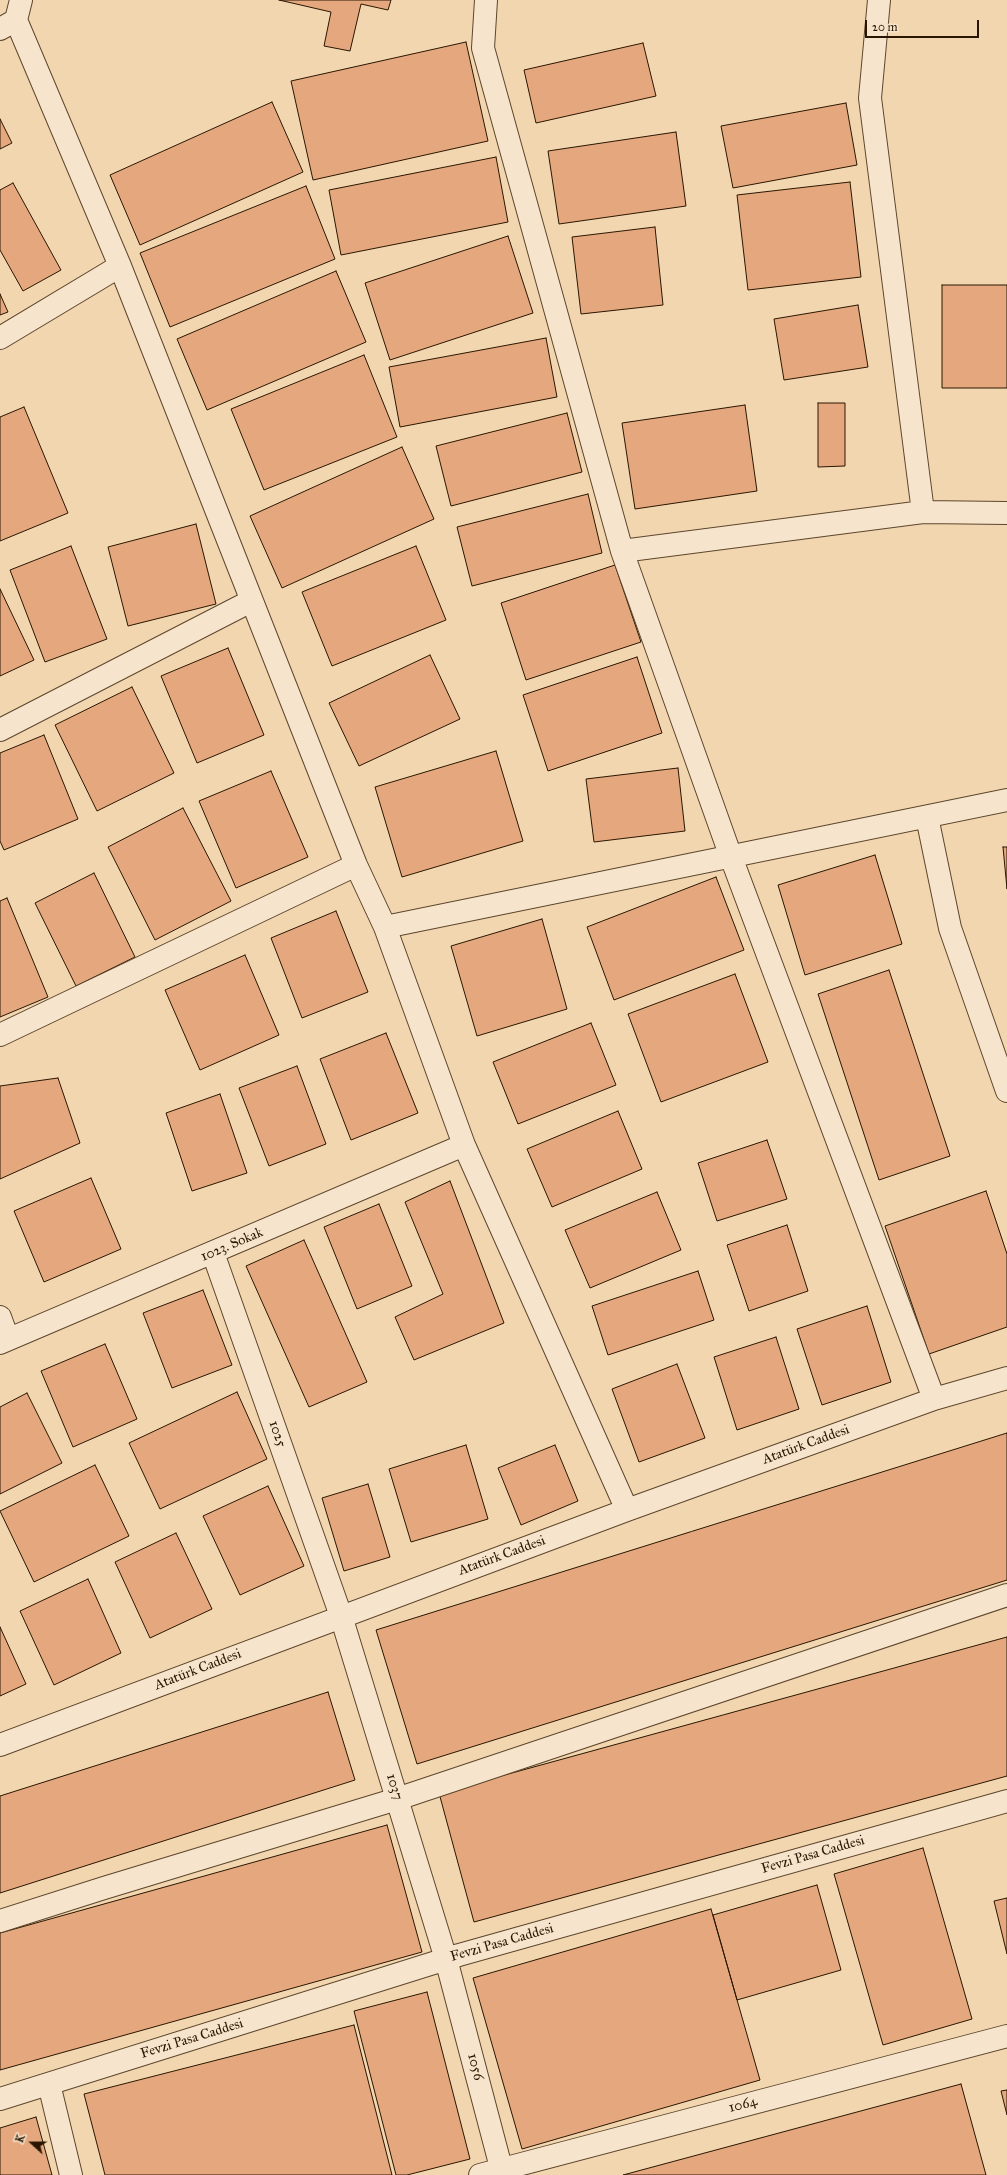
<!DOCTYPE html>
<meta charset="utf-8">
<style>
body{margin:0}
#map{position:relative;width:1007px;height:2175px;overflow:hidden;background:#f2d6b0;font-family:"IM FELL Great Primer",serif}
canvas{display:block}
.north{position:absolute;left:12px;top:2123px;width:40px;height:40px;-webkit-text-stroke:3px #f7e4cc;paint-order:stroke;rotate:291deg;font-size:11px;font-weight:700;line-height:16px;text-align:center;color:#2a1600}
.north::after{content:'';display:block;margin:auto;width:14px;height:18px;background:#2a1600;clip-path:polygon(50% 0,100% 100%,50% 72%,0 100%)}
.scale{position:absolute;left:865px;top:20px;width:114px;height:18px;box-sizing:border-box;border:2px solid #2a1600;border-top:0;padding-left:5px;font-size:12px;line-height:14px;white-space:nowrap;color:#2a1600;-webkit-text-stroke:3px #f7e4cc;paint-order:stroke}
</style>
<div id="map">
<canvas width="1007" height="2175"></canvas>
<div class="north">K</div>
<div class="scale">20 m</div>
</div>
<script>
const ctx = document.querySelector('canvas').getContext('2d');
ctx.lineJoin = 'round';
function fill(path, color) { ctx.fillStyle = color; ctx.fill(path, 'evenodd'); }
const shape = rows => new Path2D(rows.map(r => 'M' + r).join(''));
function stroke(path, color, width, dash) { ctx.strokeStyle = color; ctx.lineWidth = width; ctx.lineCap = dash ? 'butt' : 'round'; ctx.setLineDash(dash || []); ctx.stroke(path); }
function drawText(font, color, halo, rows, align = 'center') {
  ctx.font = font + ' "IM FELL Great Primer",serif'; ctx.lineWidth = 3.5; ctx.setLineDash([]); ctx.textBaseline = 'middle'; ctx.strokeStyle = halo; ctx.fillStyle = color; for (const [text, x, y, turn = 0] of rows) {
    ctx.save(); ctx.translate(x, y); ctx.rotate((+turn || 0) * Math.PI / 180); ctx.textAlign = isNaN(turn) ? turn : align; if (halo) ctx.strokeText(text, 0, 0); ctx.fillText(text, 0, 0); ctx.restore();
  }
}
const building = shape([
 [279,0,391,0,388,10,361,4,350,51,324,46,331,12,279,0],
 [466,42,488,141,313,180,291,81,466,42],
 [643,43,656,96,536,123,524,70,643,43],
 [272,102,303,172,140,245,110,175,272,102],
 [846,103,857,165,733,188,721,126,846,103],
 [0,119,12,143,0,149,0,119],
 [676,132,686,206,559,224,548,151,676,132],
 [496,157,508,222,341,255,329,190,496,157],
 [850,182,861,277,748,290,737,195,850,182],
 [13,183,61,270,23,291,0,250,0,190,13,183],
 [306,186,335,259,170,327,140,253,306,186],
 [655,227,663,305,581,314,572,237,655,227],
 [508,236,533,313,390,360,365,283,508,236],
 [336,271,366,342,207,410,177,339,336,271],
 [942,285,1007,285,1007,388,942,388,942,285],
 [0,294,8,312,0,315,0,294],
 [858,305,868,367,784,380,774,319,858,305],
 [546,338,557,397,400,427,389,367,546,338],
 [364,355,397,437,264,490,231,409,364,355],
 [818,403,845,403,845,466,818,467,818,403],
 [745,405,757,491,635,509,622,423,745,405],
 [24,407,68,513,0,541,0,417,24,407],
 [567,413,582,472,451,506,436,446,567,413],
 [402,447,434,519,282,588,250,516,402,447],
 [588,494,602,553,472,586,457,527,588,494],
 [196,524,216,604,128,626,108,547,196,524],
 [71,546,107,639,45,662,10,570,71,546],
 [416,546,446,620,332,666,302,592,416,546],
 [615,565,641,642,526,680,501,603,615,565],
 [0,589,34,660,0,676,0,589],
 [228,648,264,735,197,763,161,676,228,648],
 [430,655,460,719,359,766,329,703,430,655],
 [637,657,662,733,548,771,523,695,637,657],
 [132,687,174,773,97,811,55,725,132,687],
 [44,735,78,819,4,850,0,841,0,753,44,735],
 [496,751,523,841,402,877,375,787,496,751],
 [678,768,685,831,594,842,586,779,678,768],
 [271,771,308,857,236,888,199,801,271,771],
 [183,808,231,901,155,940,108,847,183,808],
 [1003,847,1007,847,1007,889,1003,847],
 [875,855,902,944,805,975,778,885,875,855],
 [94,873,135,957,76,986,35,903,94,873],
 [716,877,744,950,614,1000,587,927,716,877],
 [7,898,48,997,0,1017,0,901,7,898],
 [336,911,368,992,302,1018,271,938,336,911],
 [542,919,567,1009,477,1036,451,946,542,919],
 [245,955,279,1035,200,1070,165,990,245,955],
 [889,970,950,1156,879,1180,818,994,889,970],
 [735,974,768,1062,661,1102,628,1014,735,974],
 [591,1023,616,1085,518,1124,493,1062,591,1023],
 [386,1033,418,1113,351,1140,320,1059,386,1033],
 [297,1066,326,1144,269,1166,239,1088,297,1066],
 [58,1078,80,1143,0,1179,0,1086,58,1078],
 [220,1094,247,1173,192,1191,166,1113,220,1094],
 [618,1111,642,1169,552,1207,527,1149,618,1111],
 [767,1140,787,1199,717,1221,698,1163,767,1140],
 [91,1178,121,1249,44,1282,14,1211,91,1178],
 [450,1181,504,1323,414,1360,395,1317,443,1294,405,1202,450,1181],
 [986,1191,1007,1254,1007,1327,929,1354,885,1226,986,1191],
 [657,1192,681,1250,590,1288,565,1230,657,1192],
 [379,1204,412,1286,357,1309,324,1227,379,1204],
 [787,1225,808,1291,749,1311,727,1245,787,1225],
 [304,1240,367,1382,309,1407,246,1266,304,1240],
 [698,1271,714,1320,608,1355,592,1306,698,1271],
 [203,1290,232,1365,172,1388,143,1313,203,1290],
 [867,1306,891,1382,822,1405,797,1329,867,1306],
 [776,1337,799,1409,737,1430,714,1357,776,1337],
 [105,1344,137,1419,73,1447,41,1371,105,1344],
 [677,1364,705,1438,639,1462,612,1389,677,1364],
 [237,1392,267,1459,160,1509,129,1443,237,1392],
 [27,1393,62,1463,0,1494,0,1407,27,1393],
 [1007,1433,1007,1580,417,1764,376,1630,1007,1433],
 [466,1445,488,1519,411,1542,389,1469,466,1445],
 [555,1445,578,1501,521,1525,498,1468,555,1445],
 [95,1465,129,1536,34,1582,0,1511,95,1465],
 [368,1484,390,1557,344,1571,322,1498,368,1484],
 [268,1486,304,1566,240,1595,203,1516,268,1486],
 [176,1533,212,1609,150,1638,115,1562,176,1533],
 [88,1579,121,1653,54,1685,20,1611,88,1579],
 [0,1627,26,1684,0,1696,0,1627],
 [1007,1637,1007,1776,474,1922,439,1793,1007,1637],
 [328,1692,355,1780,0,1893,0,1796,328,1692],
 [387,1825,422,1952,0,2070,0,1933,387,1825],
 [923,1848,972,2019,883,2045,834,1874,923,1848],
 [817,1885,841,1970,737,2000,713,1915,817,1885],
 [1007,1898,1007,1954,994,1901,1007,1898],
 [711,1909,760,2080,522,2149,473,1978,711,1909],
 [427,1992,470,2159,407,2175,396,2175,354,2011,427,1992],
 [354,2025,392,2175,105,2175,84,2094,354,2025],
 [961,2084,986,2175,623,2175,961,2084],
 [1007,2090,1007,2115,1001,2091,1007,2090],
 [36,2117,52,2175,0,2175,0,2128,36,2117]
]);
fill(building, '#e5a87e');
stroke(building, '#2a1600', 1);
const minor = shape([
 [21,0,16,20,120,266,356,865,385,927,464,1145,627,1510],
 [486,0,483,48,622,551,731,857,934,1399],
 [879,0,870,98,923,512],
 [0,29,16,20],
 [0,338,120,266],
 [622,551,923,512,1007,513],
 [0,730,251,601],
 [927,817,950,928,1007,1091],
 [385,927,1007,800],
 [0,1035,356,865],
 [213,1253,341,1616,446,1959,503,2175],
 [0,1317,8,1339],
 [0,1343,464,1145],
 [0,1745,627,1510,934,1399,1007,1378],
 [0,1921,104,1888,397,1799,1007,1595],
 [49,2084,71,2175],
 [0,2099,459,1955,1007,1801],
 [480,2175,1007,2036]
]);
stroke(minor, '#5c462c', 24);
stroke(minor, '#f7e4cc', 22);
drawText('14px', '#2a1600', '#f7e4cc', [
 ["1023. Sokak",232,1245,-23],
 ["1025",277,1434,70],
 ["Atatürk Caddesi",806,1445,-20],
 ["Atatürk Caddesi",502,1556,-20],
 ["Atatürk Caddesi",198,1670,-21],
 ["1037",394,1787,73],
 ["Fevzi Pasa Caddesi",813,1855,-16],
 ["Fevzi Pasa Caddesi",502,1943,-16],
 ["Fevzi Pasa Caddesi",192,2039,-17],
 ["1056",475,2067,75],
 ["1064",743,2105,-15]
]);
</script>
